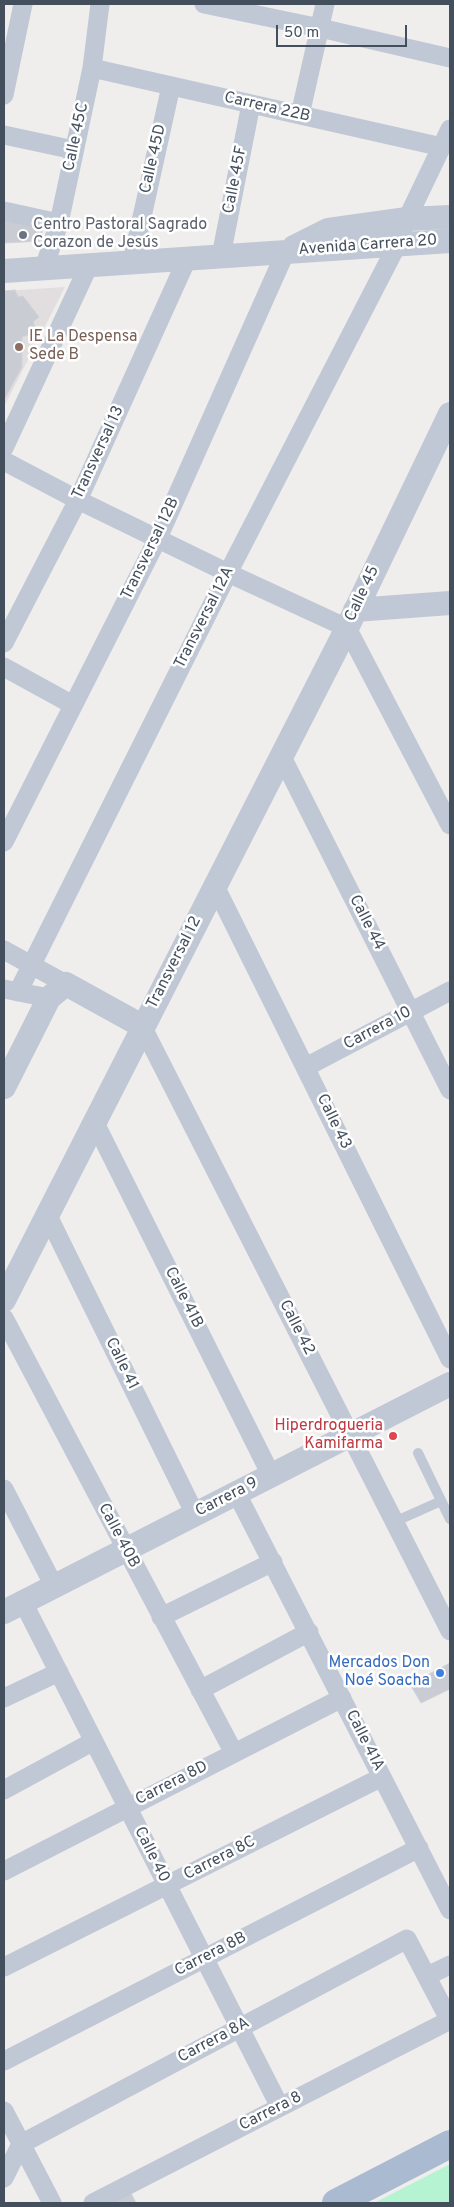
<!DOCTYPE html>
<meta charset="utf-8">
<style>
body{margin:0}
#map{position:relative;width:454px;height:2207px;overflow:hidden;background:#f0eded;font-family:Overpass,sans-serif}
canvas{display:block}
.frame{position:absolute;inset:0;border:5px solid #444f5d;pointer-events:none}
.scale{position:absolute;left:276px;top:25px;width:131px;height:22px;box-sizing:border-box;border:2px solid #444f5d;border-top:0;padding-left:6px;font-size:15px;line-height:18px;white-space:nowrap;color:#444f5d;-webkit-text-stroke:4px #fff;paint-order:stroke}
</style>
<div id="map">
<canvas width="454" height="2207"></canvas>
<div class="frame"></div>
<div class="scale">50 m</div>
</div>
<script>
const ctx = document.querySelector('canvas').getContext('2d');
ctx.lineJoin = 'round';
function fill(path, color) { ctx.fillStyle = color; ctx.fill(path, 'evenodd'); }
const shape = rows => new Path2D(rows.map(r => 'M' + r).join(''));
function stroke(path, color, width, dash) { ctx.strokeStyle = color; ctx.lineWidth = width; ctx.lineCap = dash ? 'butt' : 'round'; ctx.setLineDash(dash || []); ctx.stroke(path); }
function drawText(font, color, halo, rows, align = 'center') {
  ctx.font = font + ' Overpass,sans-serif'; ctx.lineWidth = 5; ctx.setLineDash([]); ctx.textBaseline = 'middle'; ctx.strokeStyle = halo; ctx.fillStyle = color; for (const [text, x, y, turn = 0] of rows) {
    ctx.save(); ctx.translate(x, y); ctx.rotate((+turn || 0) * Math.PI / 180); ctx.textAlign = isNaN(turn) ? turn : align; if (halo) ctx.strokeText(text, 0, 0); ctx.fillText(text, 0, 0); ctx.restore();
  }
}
fill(shape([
 [65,287,6,403,4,405,4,291]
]), '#e2dedf');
fill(shape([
 [450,2164,450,2203,373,2203,374,2203]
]), '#b6f3d3');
const building = shape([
 [4,217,42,229,42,241,4,243,4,217],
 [15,290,18,297,23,296,39,317,33,322,37,332,22,337,22,367,4,400,4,291,15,290],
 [450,1663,450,1689,421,1703,410,1684,450,1663],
 [130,2191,136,2203,105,2203,130,2191]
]);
fill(building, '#c9ccd3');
stroke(building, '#d1d3da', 1);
stroke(shape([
 [418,1453,450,1519],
 [394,1522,441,1501]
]), '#bfc8d4', 10);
stroke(shape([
 [204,4,320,28,450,58],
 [92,68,442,147],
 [4,95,23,4],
 [300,115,325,4],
 [4,135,74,150],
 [4,211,59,223],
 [221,256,251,104],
 [132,262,171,86],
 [44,268,59,223,92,68,100,4],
 [4,448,89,265],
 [4,461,78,500,228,573,347,628,450,825],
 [4,643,78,500,187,259],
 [4,667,73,705],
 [281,755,450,1090],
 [4,842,158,538,286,251],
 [215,886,450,1359],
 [4,950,66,984],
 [4,989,49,998],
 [18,992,228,573,397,245,407,219,450,129],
 [142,1026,450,1631],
 [306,1067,450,991],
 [94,1121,271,1475],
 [47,1214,195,1514],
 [4,1318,234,1753],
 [4,1489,54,1586],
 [236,1492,450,1910],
 [23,1602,280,2107],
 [161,1617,273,1562],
 [200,1690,309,1632],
 [4,1698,59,1672],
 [4,1790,94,1741],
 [4,1871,342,1698],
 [4,1967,382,1777],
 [427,1976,450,1965],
 [4,2061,419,1848],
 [4,2111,52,2203],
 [4,2178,21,2144,407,1939,450,2021],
 [93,2203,450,2020]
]), '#bfc8d4', 19);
stroke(shape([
 [294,247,328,230,407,219,450,217],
 [4,271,450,241],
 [355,610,450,603],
 [4,1087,49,998,66,984,142,1026],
 [4,1300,347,628,450,414],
 [4,1612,450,1384]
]), '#bfc8d4', 24);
stroke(shape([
 [336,2203,450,2144]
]), '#aabad0', 28);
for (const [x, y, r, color] of [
 [23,235,5,"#6b7280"],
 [19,347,5,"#8d6e63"],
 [393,1436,5,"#e0444e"],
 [440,1673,5,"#3f7fe0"]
]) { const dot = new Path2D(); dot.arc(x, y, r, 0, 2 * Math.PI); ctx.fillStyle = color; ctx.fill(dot); stroke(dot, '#fff', 2); }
drawText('16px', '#444f5d', '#fff', [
 ["Carrera 22B",267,108,13],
 ["Calle 45C",77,137,-78],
 ["Calle 45D",154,159,-77],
 ["Calle 45F",236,180,-79],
 ["Avenida Carrera 20",368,246,-4],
 ["Transversal 13",99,453,-65],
 ["Transversal 12B",151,549,-64],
 ["Calle 45",363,594,-65],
 ["Transversal 12A",205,618,-63],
 ["Calle 44",366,923,63],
 ["Transversal 12",175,963,-63],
 ["Carrera 10",378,1029,-28],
 ["Calle 43",333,1122,64],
 ["Calle 41B",183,1298,63],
 ["Calle 42",296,1328,63],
 ["Calle 41",121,1364,64],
 ["Carrera 9",227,1498,-27],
 ["Calle 40B",118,1536,62],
 ["Calle 41A",364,1741,63],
 ["Carrera 8D",172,1784,-27],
 ["Calle 40",151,1855,63],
 ["Carrera 8C",220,1859,-27],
 ["Carrera 8B",211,1955,-27],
 ["Carrera 8A",214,2041,-28],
 ["Carrera 8",271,2112,-27]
]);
drawText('16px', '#5b616d', '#fff', [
 ["Centro Pastoral Sagrado",33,226],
 ["Corazon de Jesús",33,244]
], 'left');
drawText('16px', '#785e54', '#fff', [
 ["IE La Despensa",29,338],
 ["Sede B",29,356]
], 'left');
drawText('16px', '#be3a42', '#fff', [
 ["Hiperdrogueria",383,1427],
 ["Kamifarma",383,1445]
], 'right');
drawText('16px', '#366cbe', '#fff', [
 ["Mercados Don",430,1664],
 ["Noé Soacha",430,1682]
], 'right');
</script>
